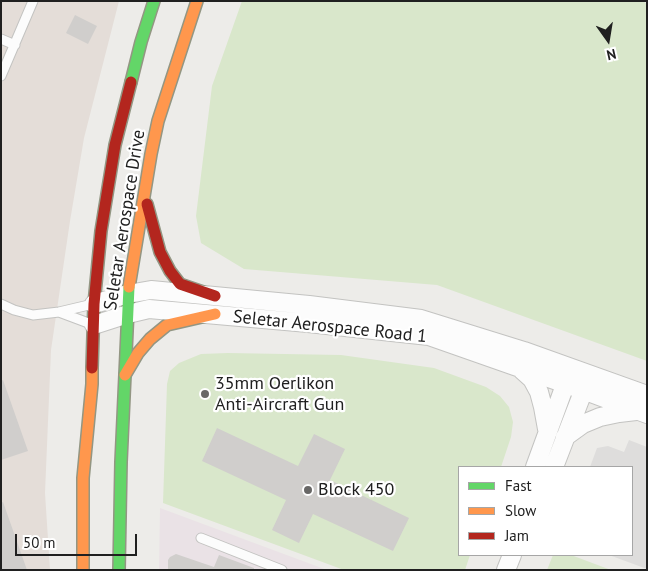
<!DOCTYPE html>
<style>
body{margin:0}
#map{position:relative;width:648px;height:571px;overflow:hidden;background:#edece9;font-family:"PT Sans",sans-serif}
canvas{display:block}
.frame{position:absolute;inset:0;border:2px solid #202020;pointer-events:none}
.legend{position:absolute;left:458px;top:466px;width:175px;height:90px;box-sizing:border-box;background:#fff;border:1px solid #a6a6a6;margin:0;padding:6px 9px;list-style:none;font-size:15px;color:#202020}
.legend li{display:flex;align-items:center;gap:10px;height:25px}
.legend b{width:25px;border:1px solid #a6a6a6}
.north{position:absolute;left:583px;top:15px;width:50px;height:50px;-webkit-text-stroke:4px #fff;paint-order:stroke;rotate:167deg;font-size:14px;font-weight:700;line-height:20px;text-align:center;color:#202020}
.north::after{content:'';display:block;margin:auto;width:18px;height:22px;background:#202020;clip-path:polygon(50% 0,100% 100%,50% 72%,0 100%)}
.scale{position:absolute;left:15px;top:534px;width:122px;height:22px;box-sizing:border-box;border:2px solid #202020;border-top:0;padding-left:6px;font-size:15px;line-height:18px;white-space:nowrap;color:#202020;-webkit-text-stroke:4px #fff;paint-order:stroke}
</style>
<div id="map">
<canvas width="648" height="571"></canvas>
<div class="frame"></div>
<ul class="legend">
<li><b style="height:6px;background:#63d668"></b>Fast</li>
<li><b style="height:6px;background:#ff974d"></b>Slow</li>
<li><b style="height:6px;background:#b3261e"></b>Jam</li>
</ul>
<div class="north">N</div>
<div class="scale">50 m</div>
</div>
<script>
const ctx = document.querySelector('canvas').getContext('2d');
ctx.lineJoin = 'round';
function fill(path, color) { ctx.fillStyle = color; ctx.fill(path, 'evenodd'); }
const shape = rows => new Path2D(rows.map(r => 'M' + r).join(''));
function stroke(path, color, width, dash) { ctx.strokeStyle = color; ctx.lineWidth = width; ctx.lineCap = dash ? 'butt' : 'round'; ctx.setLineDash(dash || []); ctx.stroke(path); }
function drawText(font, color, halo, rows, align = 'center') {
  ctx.font = font + ' "PT Sans",sans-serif'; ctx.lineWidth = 4.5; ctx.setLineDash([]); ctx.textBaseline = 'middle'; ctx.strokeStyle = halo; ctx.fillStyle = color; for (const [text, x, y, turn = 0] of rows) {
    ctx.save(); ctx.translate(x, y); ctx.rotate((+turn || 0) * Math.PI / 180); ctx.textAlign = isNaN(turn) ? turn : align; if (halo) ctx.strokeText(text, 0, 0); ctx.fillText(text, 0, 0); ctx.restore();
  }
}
fill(shape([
 [160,508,327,570,159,570]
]), '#eae2e6');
fill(shape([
 [1,1,119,1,84,138,70,221,51,350,45,493,50,570,1,570]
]), '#e4ddd8');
fill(shape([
 [242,1,643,1,647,4,647,361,437,285,244,269,201,243,196,216,212,86],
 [228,353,341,355,434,368,486,387,500,396,509,407,513,422,511,437,501,467,459,467,459,555,470,555,465,570,344,570,163,503,167,384,170,371,179,363,201,354],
 [553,555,571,555,611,570,547,570]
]), '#d9e7cb');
fill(shape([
 [629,440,647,447,647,569,609,555,632,555,632,467,590,467,597,448,608,446,624,452]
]), '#dedddc');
fill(shape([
 [75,15,97,26,88,44,66,33],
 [3,380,28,451,1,460,1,381],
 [217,428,298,466,314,434,345,449,330,480,409,518,393,551,313,514,299,543,272,530,286,500,202,461],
 [3,502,27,570,1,570,1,503],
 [176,554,214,567,219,555,254,568,254,570,168,570,168,560,170,557]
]), '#d0cecc');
const lane = shape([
 [1,39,15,45],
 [1,76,33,1],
 [1,304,14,310,33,315,59,312,93,304],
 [59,312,91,324],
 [201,538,282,570]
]);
const street = shape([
 [94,304,128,294,151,290,309,305,421,319,524,351,647,395],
 [94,325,128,314,149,309,308,323,429,336,583,390,647,414],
 [522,370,532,379,539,392,543,407,547,429],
 [565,437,583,424,600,417,619,413,636,411],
 [535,467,569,374],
 [554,467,588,379],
 [506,570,512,555]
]);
const fast = shape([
 [131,82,141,42,154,1],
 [119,570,121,462,129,287]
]);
const slow = shape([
 [129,287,151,154,158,121,197,1],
 [125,375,138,353,150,339,167,325,215,314],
 [83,570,83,478,92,384,92,368]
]);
const jam = shape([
 [147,204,160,252,170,271,180,284,215,296],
 [92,368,94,304,101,231,115,145,131,82]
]);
stroke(lane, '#c3c3c1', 11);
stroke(street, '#c3c3c1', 20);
stroke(fast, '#939683', 14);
stroke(slow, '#939683', 14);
stroke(jam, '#939683', 14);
stroke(lane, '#fcfcfc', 9);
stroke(street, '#fcfcfc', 18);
stroke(fast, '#63d668', 11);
stroke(slow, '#ff974d', 11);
stroke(jam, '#b3261e', 11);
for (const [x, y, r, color] of [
 [205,394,5,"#686766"],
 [308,490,5,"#686766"]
]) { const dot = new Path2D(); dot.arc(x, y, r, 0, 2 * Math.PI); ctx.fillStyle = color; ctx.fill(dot); stroke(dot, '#fff', 2); }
drawText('18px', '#202020', '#fff', [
 ["Seletar Aerospace Drive",125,220,-81],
 ["Seletar Aerospace Road 1",330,327,6]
]);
drawText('18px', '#202020', '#fff', [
 ["35mm Oerlikon",215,384],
 ["Anti-Aircraft Gun",215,405],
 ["Block 450",318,490]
], 'left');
</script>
